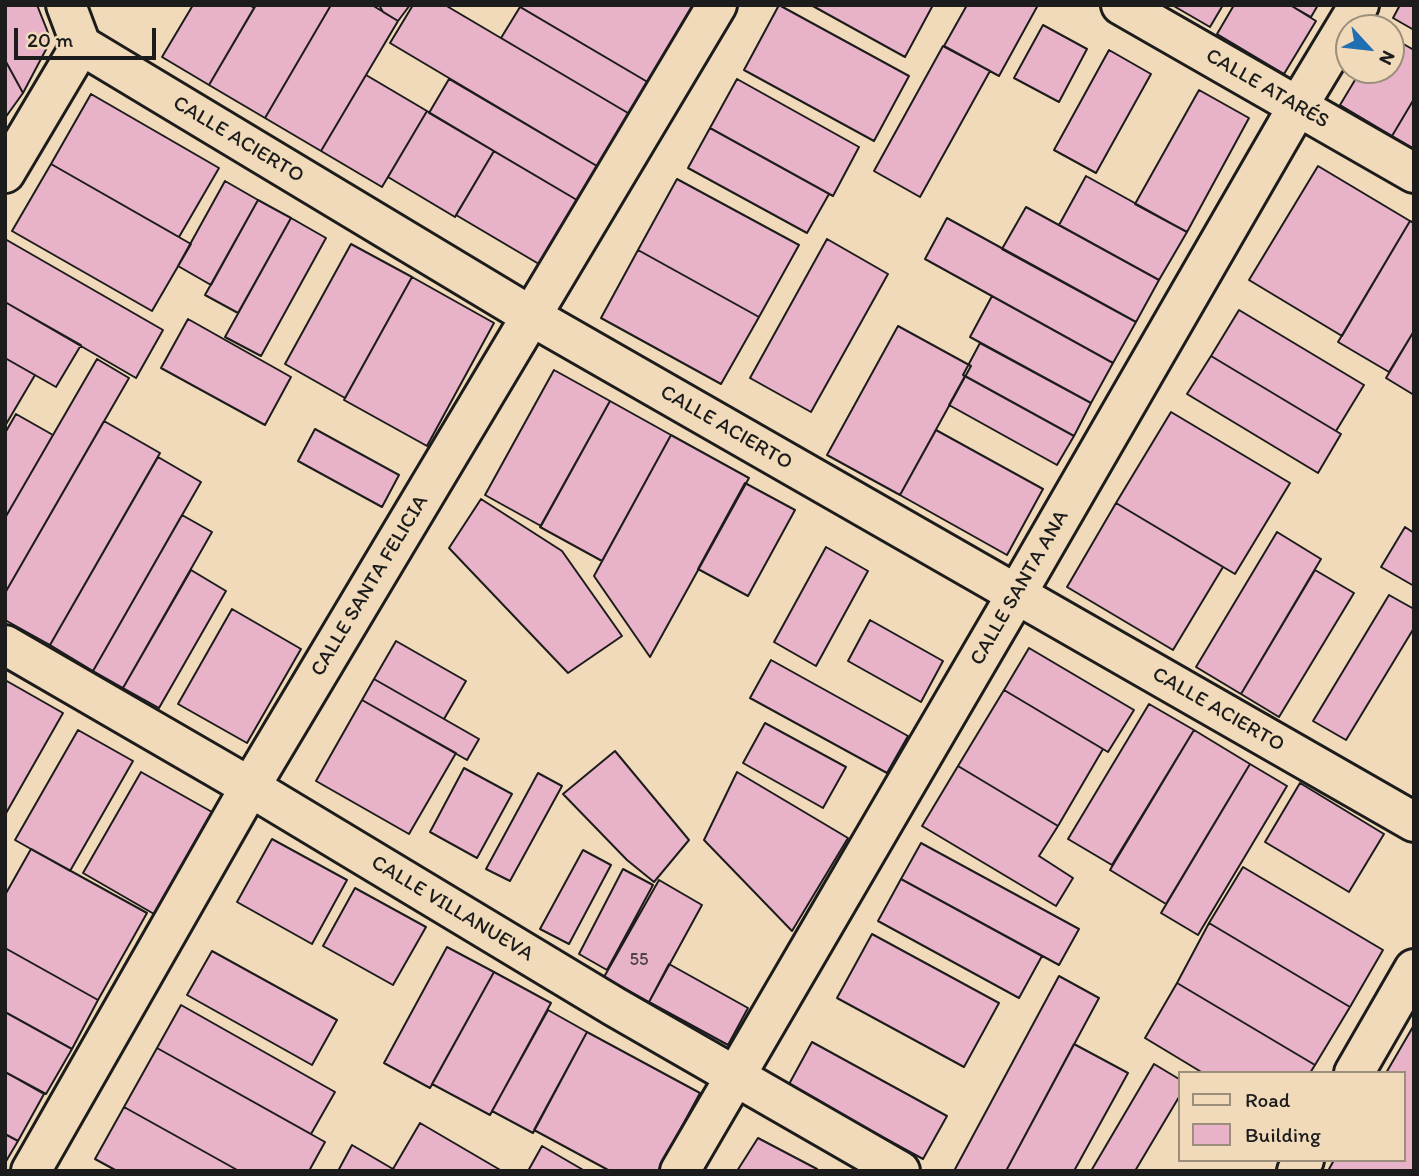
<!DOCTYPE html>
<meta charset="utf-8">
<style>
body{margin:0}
#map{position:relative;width:1419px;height:1176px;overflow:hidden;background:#f0dab9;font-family:Itim,sans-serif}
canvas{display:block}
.frame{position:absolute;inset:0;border:7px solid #1c1c1c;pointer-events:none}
.legend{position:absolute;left:1178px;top:1071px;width:228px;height:91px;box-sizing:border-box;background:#f0dab9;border:2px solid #9b8e7a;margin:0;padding:9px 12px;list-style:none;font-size:21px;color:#1c1c1c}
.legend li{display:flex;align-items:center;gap:14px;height:35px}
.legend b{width:35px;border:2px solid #9b8e7a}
.north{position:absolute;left:1335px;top:14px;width:70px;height:70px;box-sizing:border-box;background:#f0dab9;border:2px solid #9b8e7a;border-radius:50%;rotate:117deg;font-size:19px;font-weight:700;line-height:28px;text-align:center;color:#1c1c1c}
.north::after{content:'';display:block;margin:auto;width:24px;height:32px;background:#1f6fb2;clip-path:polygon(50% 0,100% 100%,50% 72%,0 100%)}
.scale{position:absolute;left:14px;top:28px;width:142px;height:32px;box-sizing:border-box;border:4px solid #1c1c1c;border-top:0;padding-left:9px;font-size:21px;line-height:24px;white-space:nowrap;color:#1c1c1c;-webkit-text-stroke:5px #f0dab9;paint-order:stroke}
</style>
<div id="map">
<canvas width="1419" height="1176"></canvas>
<div class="frame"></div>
<ul class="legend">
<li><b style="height:9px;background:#f0dab9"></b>Road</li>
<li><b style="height:19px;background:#e8b2c9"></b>Building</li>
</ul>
<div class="north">N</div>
<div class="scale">20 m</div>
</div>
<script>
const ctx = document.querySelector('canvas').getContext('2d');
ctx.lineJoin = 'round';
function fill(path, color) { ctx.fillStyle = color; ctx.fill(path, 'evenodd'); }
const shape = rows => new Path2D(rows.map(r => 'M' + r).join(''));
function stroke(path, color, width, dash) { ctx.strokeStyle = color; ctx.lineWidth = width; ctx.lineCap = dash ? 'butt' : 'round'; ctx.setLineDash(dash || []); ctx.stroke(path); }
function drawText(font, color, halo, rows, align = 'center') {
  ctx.font = font + ' Itim,sans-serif'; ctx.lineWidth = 7; ctx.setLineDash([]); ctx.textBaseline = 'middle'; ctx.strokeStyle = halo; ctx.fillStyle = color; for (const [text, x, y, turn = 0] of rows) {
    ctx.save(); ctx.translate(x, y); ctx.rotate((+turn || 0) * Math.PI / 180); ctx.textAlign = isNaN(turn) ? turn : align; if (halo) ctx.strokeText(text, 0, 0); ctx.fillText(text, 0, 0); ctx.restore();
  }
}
const building = shape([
 [5,5,37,5,51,40,23,93,5,60,5,5],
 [193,5,250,5,254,8,209,85,162,57,193,5],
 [256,5,331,5,265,118,209,85,256,5],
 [331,5,372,5,398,21,321,151,265,118,331,5],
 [379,5,410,5,398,21,383,12,379,5],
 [413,5,445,5,633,116,602,169,390,43,413,5],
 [517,5,693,5,697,7,651,84,517,5],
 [779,5,909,76,874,141,744,70,779,5],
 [811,5,933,5,905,57,811,5],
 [967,5,1038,5,999,76,944,46,967,5],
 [1172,5,1223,5,1210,27,1172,5],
 [1234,5,1290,5,1316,21,1284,74,1217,34,1234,5],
 [1290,5,1318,5,1311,17,1290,5],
 [1400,5,1414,5,1414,30,1393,18,1400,5],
 [520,7,651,84,633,116,501,38,520,7],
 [1043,25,1087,49,1059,102,1014,78,1043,25],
 [1391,37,1414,50,1414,99,1392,136,1340,105,1361,70,1391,70,1391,37],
 [943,46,990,71,920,197,874,171,943,46],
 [1109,50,1151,74,1096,173,1054,150,1109,50],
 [5,60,23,93,5,118,5,60],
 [366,75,427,111,382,187,321,151,366,75],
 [449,79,602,169,582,203,429,113,449,79],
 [737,79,859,147,833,196,710,128,737,79],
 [1199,90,1249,118,1187,232,1135,204,1199,90],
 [91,94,219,168,179,237,51,164,91,94],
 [1414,99,1414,149,1392,136,1414,99],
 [427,111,494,151,455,217,388,177,427,111],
 [710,128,829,194,807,233,688,168,710,128],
 [494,151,582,203,544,267,456,215,494,151],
 [51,164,191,244,152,311,12,231,51,164],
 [1318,166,1410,221,1342,336,1249,280,1318,166],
 [1086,176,1187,232,1159,280,1059,225,1086,176],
 [677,179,799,245,759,317,638,250,677,179],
 [225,181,258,200,211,285,178,266,225,181],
 [258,200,291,218,238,313,205,295,258,200],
 [1026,207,1159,280,1136,322,1002,249,1026,207],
 [291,218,326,238,261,356,225,337,291,218],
 [947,218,1136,322,1113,363,925,259,947,218],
 [1410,221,1414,223,1414,331,1389,372,1338,342,1410,221],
 [5,239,163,330,136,378,5,302,5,239],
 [827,239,888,274,811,412,750,378,827,239],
 [351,244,412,277,345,398,285,364,351,244],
 [638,250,759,317,721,384,601,318,638,250],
 [412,277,494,323,427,446,344,400,412,277],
 [992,296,1113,363,1091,403,970,337,992,296],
 [5,302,81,345,56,387,5,358,5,302],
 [1239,310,1364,385,1336,431,1211,356,1239,310],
 [188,319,291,377,265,425,161,368,188,319],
 [898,326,971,366,900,495,827,455,898,326],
 [1414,331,1414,395,1386,378,1414,331],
 [980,343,1091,403,1074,436,963,375,980,343],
 [1211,356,1341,434,1318,473,1187,394,1211,356],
 [5,358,35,375,5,426,5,358],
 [97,359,129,378,5,593,5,518,97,359],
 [554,370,610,401,541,526,485,495,554,370],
 [965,376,1074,436,1057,465,949,405,965,376],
 [610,401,671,435,602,561,540,527,610,401],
 [1171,412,1290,483,1235,574,1116,503,1171,412],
 [16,414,53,435,5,518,5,433,16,414],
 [104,421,160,453,50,645,5,620,5,593,104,421],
 [315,429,399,475,382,507,298,461,315,429],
 [936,430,1043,489,1007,555,900,495,936,430],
 [671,435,749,478,650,657,594,576,671,435],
 [158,457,201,482,93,671,50,645,158,457],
 [745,483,795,510,748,596,698,569,745,483],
 [481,499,562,551,622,636,568,673,449,548,481,499],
 [1116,503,1223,567,1173,650,1067,587,1116,503],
 [182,515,212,532,123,688,93,671,182,515],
 [1405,527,1414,533,1414,586,1381,567,1405,527],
 [1277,532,1321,559,1241,694,1196,667,1277,532],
 [826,547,868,571,816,666,774,642,826,547],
 [191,570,226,591,159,708,123,688,191,570],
 [1315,570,1354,593,1279,717,1241,694,1315,570],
 [1389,595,1414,609,1414,628,1346,740,1313,721,1389,595],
 [232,609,301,649,247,743,178,704,232,609],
 [870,620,943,661,921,702,848,661,870,620],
 [396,641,466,681,444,719,374,679,396,641],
 [1029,648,1134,710,1108,752,1004,690,1029,648],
 [771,660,908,736,887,773,750,698,771,660],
 [374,679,479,739,467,760,362,700,374,679],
 [5,680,63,713,5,815,5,680],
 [1004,690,1103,749,1058,826,958,766,1004,690],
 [362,700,456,753,409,834,316,781,362,700],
 [1149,704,1194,730,1112,865,1068,839,1149,704],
 [765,723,846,767,823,808,743,763,765,723],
 [78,730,133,761,70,871,15,840,78,730],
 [1194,730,1250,764,1166,904,1110,870,1194,730],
 [615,751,689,840,654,882,627,860,563,794,615,751],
 [1250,764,1287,786,1198,935,1161,913,1250,764],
 [958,766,1058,826,1039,856,1073,878,1056,906,922,826,958,766],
 [464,768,512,794,477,858,430,832,464,768],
 [141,772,212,812,154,914,83,873,141,772],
 [737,772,848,838,792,931,704,840,737,772],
 [538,773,562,786,510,881,486,869,538,773],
 [1300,783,1384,834,1349,892,1265,842,1300,783],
 [272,839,347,880,312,944,237,902,272,839],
 [921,843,1079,929,1059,965,901,879,921,843],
 [31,849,147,913,98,1000,5,948,5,895,31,849],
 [583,850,611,865,569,944,540,929,583,850],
 [1243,867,1383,950,1350,1007,1209,923,1243,867],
 [623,869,653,885,607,970,579,954,623,869],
 [901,879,1042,956,1019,998,878,921,901,879],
 [659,880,702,905,649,1002,604,977,659,880],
 [355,888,426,927,393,985,323,946,355,888],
 [1209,923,1350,1007,1315,1065,1177,983,1209,923],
 [872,934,999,1003,964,1067,837,998,872,934],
 [447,947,494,972,430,1088,384,1063,447,947],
 [5,948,98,1000,72,1049,5,1012,5,948],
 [212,951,337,1020,312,1065,187,995,212,951],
 [669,964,748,1008,728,1045,649,1002,669,964],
 [494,972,551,1003,490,1115,432,1084,494,972],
 [1059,976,1099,998,1006,1171,954,1171,1059,976],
 [1177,983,1315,1065,1310,1073,1203,1073,1145,1038,1177,983],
 [181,1005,335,1092,311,1134,157,1048,181,1005],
 [548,1010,587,1032,533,1133,492,1111,548,1010],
 [5,1012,72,1049,46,1094,5,1072,5,1012],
 [1414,1025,1414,1171,1328,1171,1334,1160,1403,1160,1403,1073,1386,1073,1414,1025],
 [587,1032,700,1093,658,1171,610,1171,534,1130,587,1032],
 [812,1042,947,1116,923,1159,788,1086,812,1042],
 [1074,1044,1128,1073,1074,1171,1006,1171,1074,1044],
 [157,1048,325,1142,309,1171,239,1171,124,1107,157,1048],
 [1154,1064,1179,1079,1179,1097,1135,1171,1091,1171,1154,1064],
 [5,1072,44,1094,18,1141,5,1134,5,1072],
 [124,1107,239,1171,117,1171,95,1159,124,1107],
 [420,1123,502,1171,397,1171,393,1169,420,1123],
 [5,1134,18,1141,5,1163,5,1134],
 [758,1138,817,1169,816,1171,737,1171,758,1138],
 [352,1145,393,1169,397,1171,338,1171,352,1145],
 [542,1146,585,1171,528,1171,542,1146]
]);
fill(building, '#e8b2c9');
stroke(building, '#1c1c1c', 2);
const minor = shape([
 [66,5,81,45,531,316,1414,822],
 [1121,5,1414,173],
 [5,173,81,45],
 [5,645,250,787,615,1007,900,1171],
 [1354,1073,1414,969],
 [31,1171,250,787,717,5],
 [680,1171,1016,595,1298,106,1359,5],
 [1297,1171,1304,1160]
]);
stroke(minor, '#1c1c1c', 44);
stroke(minor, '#f0dab9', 38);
drawText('18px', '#4f4247', null, [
 ["55",639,960]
]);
drawText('21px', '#1c1c1c', '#f0dab9', [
 ["CALLE ATARÉS",1267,89,30],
 ["CALLE ACIERTO",238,140,31],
 ["CALLE ACIERTO",726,428,30],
 ["CALLE SANTA FELICIA",370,586,-59],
 ["CALLE SANTA ANA",1020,588,-60],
 ["CALLE ACIERTO",1218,710,30],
 ["CALLE VILLANUEVA",452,909,31]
]);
</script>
